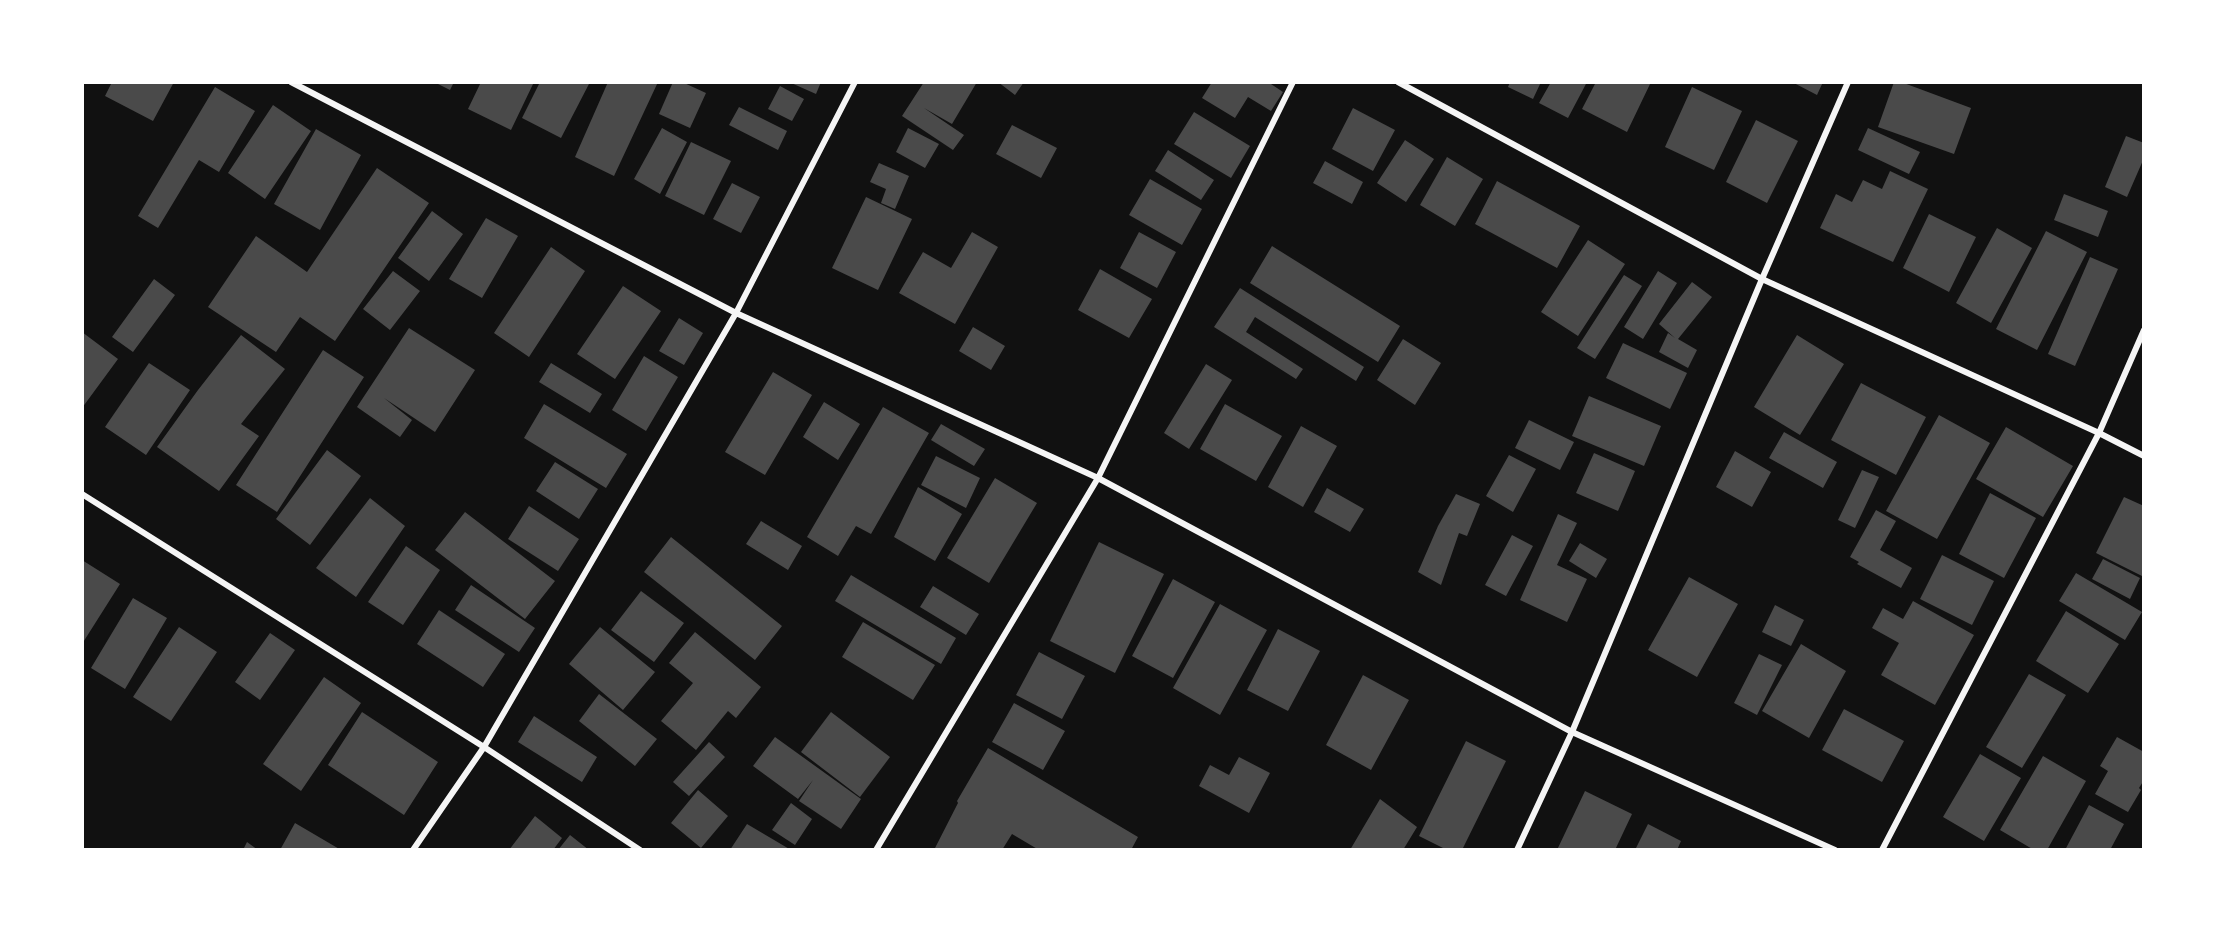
<!DOCTYPE html>
<style>
body{margin:0}
#map{position:relative;width:2226px;height:932px;overflow:hidden;background:#111;font-family:"Playfair Display",serif}
canvas{display:block}
.frame{position:absolute;inset:0;border:84px solid #fff;pointer-events:none}
</style>
<div id="map">
<canvas width="2226" height="932"></canvas>
<div class="frame"></div>
</div>
<script>
const ctx = document.querySelector('canvas').getContext('2d');
ctx.lineJoin = 'round';
function fill(path, color) { ctx.fillStyle = color; ctx.fill(path, 'evenodd'); }
const shape = rows => new Path2D(rows.map(r => 'M' + r).join(''));
function stroke(path, color, width, dash) { ctx.strokeStyle = color; ctx.lineWidth = width; ctx.lineCap = dash ? 'butt' : 'round'; ctx.setLineDash(dash || []); ctx.stroke(path); }
fill(shape([
 [112,82,174,82,153,121,105,96],
 [434,82,454,82,450,90],
 [481,82,534,82,511,130,468,109],
 [540,82,590,82,561,138,522,118],
 [608,82,658,82,614,176,575,157],
 [673,82,682,82,706,93,690,128,659,114],
 [789,82,821,82,816,94],
 [924,82,977,82,952,124,924,108,964,135,953,150,902,116],
 [998,82,1024,82,1015,95],
 [1212,82,1268,82,1283,92,1271,111,1248,97,1235,118,1202,98],
 [1510,82,1541,82,1533,99,1508,87],
 [1551,82,1587,82,1568,118,1539,103],
 [1596,82,1651,82,1627,132,1582,109],
 [1792,82,1823,82,1817,95],
 [1894,82,1901,82,1971,108,1954,154,1878,127],
 [780,86,804,99,792,121,768,109],
 [215,87,255,111,219,172,199,160,158,228,138,216],
 [1692,87,1742,111,1714,170,1665,147],
 [273,105,311,131,265,199,228,173],
 [739,107,787,131,778,150,729,125],
 [1353,108,1395,130,1373,171,1332,149],
 [1194,112,1250,146,1231,178,1174,144],
 [1756,120,1798,141,1767,203,1726,182],
 [1012,125,1057,148,1041,178,996,154],
 [662,128,687,142,660,194,634,179],
 [908,128,939,144,925,168,896,152],
 [1868,128,1920,152,1909,174,1858,150],
 [316,129,361,155,320,230,274,204],
 [2126,136,2144,143,2144,158,2127,197,2105,187],
 [1405,140,1434,159,1406,202,1377,183],
 [691,142,731,161,704,215,665,196],
 [1168,150,1214,180,1201,200,1155,171],
 [1447,157,1483,179,1455,226,1420,205],
 [1325,161,1363,182,1352,204,1313,183],
 [879,163,909,176,895,209,881,203,886,189,870,182],
 [377,168,429,203,335,341,300,317,276,352,208,307,256,236,307,272],
 [1890,171,1928,189,1893,262,1820,228,1836,194,1852,202,1863,180,1882,189],
 [1150,179,1202,209,1182,245,1129,215],
 [1497,181,1580,226,1557,268,1475,224],
 [732,183,760,197,741,233,713,219],
 [2064,194,2108,211,2098,237,2054,220],
 [866,197,912,219,878,290,832,268],
 [432,211,463,234,429,281,398,258],
 [1929,214,1976,237,1949,292,1903,268],
 [486,218,518,236,482,298,449,279],
 [1997,228,2032,248,1991,323,1956,303],
 [2046,231,2087,252,2037,350,1996,329],
 [972,232,998,247,955,324,899,293,923,252,951,268],
 [1139,232,1176,252,1157,288,1120,268],
 [1588,240,1625,264,1578,336,1541,312],
 [1272,246,1400,326,1378,362,1250,283],
 [551,247,585,271,529,357,494,333],
 [2090,257,2118,269,2075,366,2048,354],
 [1100,269,1152,299,1129,338,1078,310],
 [393,271,420,291,390,330,363,309],
 [1658,271,1677,283,1643,339,1624,327],
 [1624,275,1642,286,1595,359,1577,348],
 [154,279,175,295,133,352,112,337],
 [1692,282,1712,297,1678,339,1697,350,1688,368,1659,352,1668,333,1675,338,1659,324],
 [623,286,661,311,615,379,577,354],
 [1240,288,1364,367,1356,381,1255,317,1246,332,1303,369,1296,379,1214,327],
 [679,318,703,333,684,365,659,351],
 [973,327,1005,346,991,370,959,351],
 [409,328,475,370,435,432,384,398,412,420,400,437,357,407],
 [82,332,118,359,82,408],
 [241,335,285,369,241,424,259,436,219,491,157,447,198,390],
 [1797,335,1844,364,1800,435,1754,407],
 [1403,339,1441,363,1415,405,1377,380],
 [1623,343,1687,373,1670,409,1606,378],
 [323,350,364,377,277,512,236,485],
 [644,356,678,377,646,431,612,410],
 [149,363,190,390,146,455,105,427],
 [551,363,602,394,590,413,539,382],
 [1206,364,1232,380,1189,449,1164,433],
 [773,372,812,395,765,475,725,452],
 [1861,383,1926,417,1896,475,1831,440],
 [1589,396,1661,426,1644,466,1572,436],
 [824,402,860,424,838,460,803,437],
 [544,404,627,454,606,488,524,438],
 [1225,404,1282,436,1256,481,1200,449],
 [883,407,929,433,871,534,856,526,838,556,807,537],
 [1939,415,1990,443,1937,539,1886,511],
 [1529,420,1574,442,1560,470,1515,448],
 [941,424,985,449,974,466,931,440],
 [1301,426,1337,446,1303,507,1268,487],
 [2006,427,2073,466,2043,517,1976,479],
 [1784,432,1837,462,1823,488,1769,458],
 [327,450,361,476,310,545,276,519],
 [1735,451,1771,472,1752,507,1716,487],
 [1594,453,1635,471,1618,511,1576,493],
 [1509,455,1536,469,1513,512,1486,496],
 [936,456,980,478,966,508,921,485],
 [555,462,598,489,579,519,536,491],
 [1862,470,1879,477,1855,528,1838,520],
 [995,478,1037,503,989,583,947,558],
 [918,487,962,514,935,561,894,537],
 [1327,488,1364,509,1350,532,1314,512],
 [1990,493,2036,518,2004,578,1959,554],
 [1456,494,1480,504,1467,536,1459,533,1441,585,1418,572,1438,526],
 [2124,497,2144,506,2144,577,2096,553],
 [370,498,405,526,356,597,316,568],
 [529,506,579,539,558,571,508,539],
 [1876,510,1896,521,1880,550,1912,568,1901,588,1857,564,1859,562,1850,557],
 [465,512,555,581,525,619,435,550],
 [1558,514,1577,523,1557,565,1587,579,1567,622,1520,600],
 [761,521,802,546,788,570,746,544],
 [1512,535,1533,546,1506,596,1485,585],
 [671,537,782,626,755,660,644,572],
 [1099,542,1164,574,1115,673,1050,641],
 [1580,543,1607,559,1596,578,1569,561],
 [406,546,440,570,403,625,368,602],
 [1942,555,1994,581,1972,625,1920,599],
 [2103,559,2140,578,2130,599,2092,579],
 [82,560,120,584,82,644],
 [2076,573,2142,612,2125,640,2059,601],
 [851,575,956,638,941,664,835,601],
 [1689,577,1738,604,1697,677,1648,650],
 [1173,579,1215,602,1173,678,1132,656],
 [471,585,535,628,519,652,455,610],
 [933,586,979,614,966,635,920,607],
 [641,591,684,623,654,662,611,630],
 [133,598,167,618,125,689,91,668],
 [1913,601,1974,635,1935,705,1881,675,1899,643,1872,628,1883,608,1903,619],
 [1220,604,1267,630,1220,715,1173,688],
 [1775,605,1804,620,1791,646,1762,632],
 [439,610,505,654,483,687,417,644],
 [2066,611,2119,644,2088,693,2036,661],
 [863,622,935,665,913,700,842,657],
 [179,627,217,652,171,721,133,697],
 [600,627,655,672,623,710,569,664],
 [1278,629,1320,651,1288,711,1247,690],
 [695,632,761,687,736,718,728,711,696,750,661,721,693,683,669,663],
 [270,633,295,650,260,700,235,682],
 [1801,644,1846,671,1809,738,1762,711],
 [1039,652,1085,676,1062,719,1016,695],
 [1759,654,1782,665,1757,715,1734,703],
 [2029,674,2066,695,2022,768,1986,747],
 [1363,675,1409,700,1371,770,1326,745],
 [324,677,361,703,301,791,263,764],
 [599,694,657,739,635,766,579,721],
 [1014,703,1065,731,1043,770,992,742],
 [1844,709,1904,741,1882,782,1822,750],
 [362,712,438,762,404,815,328,765],
 [831,712,890,757,860,797,801,752],
 [534,716,597,757,582,782,518,742],
 [775,737,861,799,841,829,799,801,813,780,798,799,753,766],
 [2117,737,2144,752,2144,780,2139,788,2141,790,2128,812,2095,794,2108,771,2100,766],
 [1466,741,1506,761,1462,850,1447,850,1419,836],
 [709,742,725,757,689,796,673,782],
 [988,748,1138,837,1131,850,1039,850,1012,834,1002,850,934,850,958,803,957,801],
 [1980,754,2021,778,1984,841,1943,817],
 [2043,756,2086,781,2047,850,2034,850,2000,830],
 [1239,757,1270,773,1249,813,1199,786,1210,765,1229,775],
 [698,790,728,816,701,848,671,823],
 [1585,791,1632,814,1615,850,1557,850],
 [1380,799,1417,827,1403,850,1350,850],
 [791,803,812,819,795,845,772,830],
 [2089,805,2124,824,2110,850,2065,850],
 [535,816,562,838,553,850,509,850],
 [295,823,341,850,280,850],
 [747,824,791,850,730,850],
 [1648,824,1681,841,1677,850,1635,850],
 [570,835,589,850,558,850],
 [247,842,258,850,243,850]
]), '#4a4a4a');
stroke(shape([
 [291,82,736,313,1098,478,1572,732,1835,850],
 [1398,82,1762,279,2099,433,2144,456],
 [82,494,484,747,640,850],
 [413,850,484,747,736,313,855,82],
 [876,850,1098,478,1293,82],
 [1517,850,1572,732,1762,279,1848,82],
 [1882,850,2099,433,2144,330]
]), '#f5f5f5', 6);
</script>
